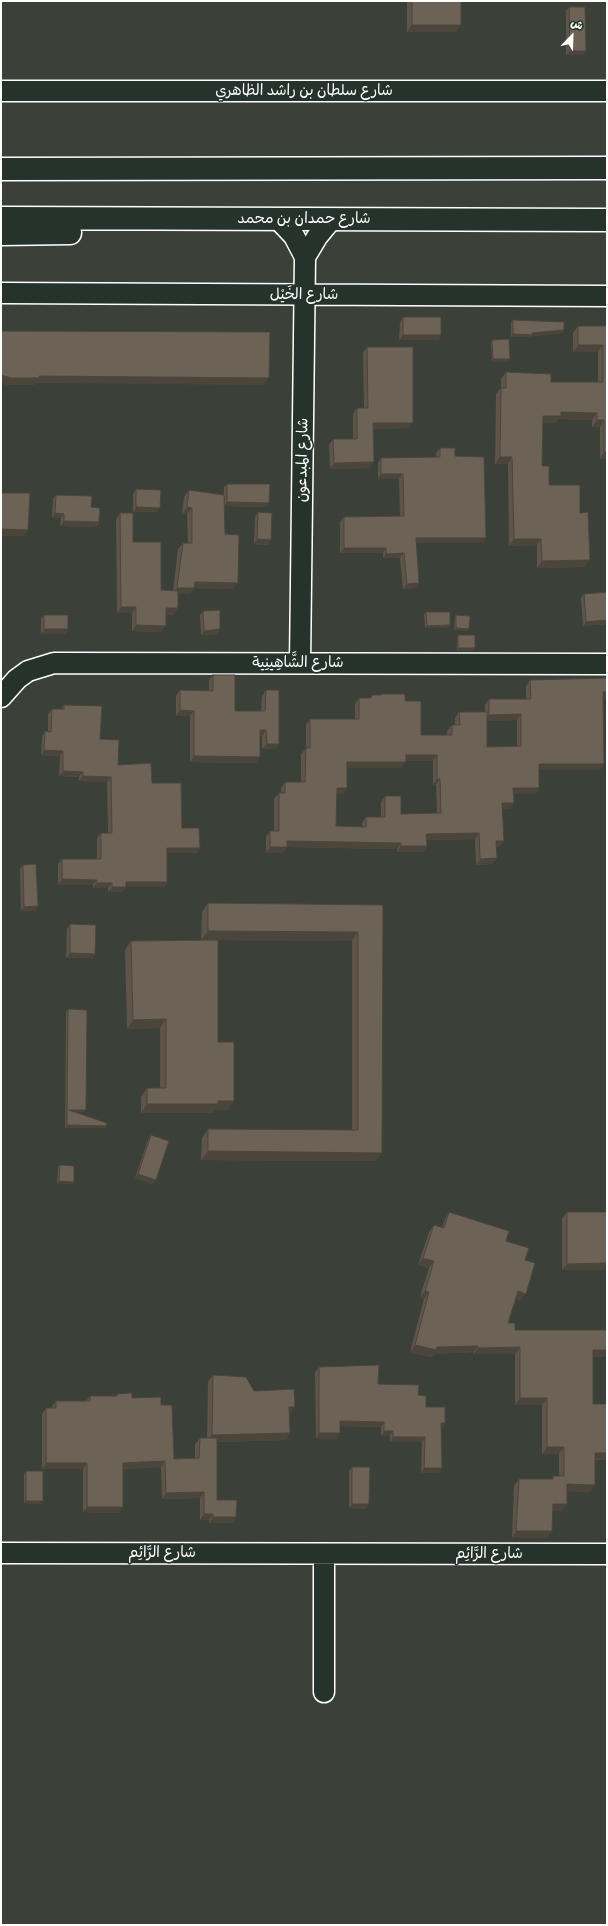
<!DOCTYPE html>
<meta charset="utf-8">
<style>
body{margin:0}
#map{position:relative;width:608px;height:1926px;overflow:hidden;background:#3b4139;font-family:Itim,"Playpen Sans Arabic",sans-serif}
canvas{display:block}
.frame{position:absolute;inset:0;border:2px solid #fff;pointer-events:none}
.north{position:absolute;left:552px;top:16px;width:40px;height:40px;-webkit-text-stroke:3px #26332d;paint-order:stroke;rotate:23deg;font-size:11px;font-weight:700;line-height:16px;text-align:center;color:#fff}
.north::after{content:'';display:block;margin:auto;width:14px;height:18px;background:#fff;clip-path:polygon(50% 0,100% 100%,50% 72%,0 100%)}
</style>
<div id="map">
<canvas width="608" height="1926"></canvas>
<div class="frame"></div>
<div class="north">ش</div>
</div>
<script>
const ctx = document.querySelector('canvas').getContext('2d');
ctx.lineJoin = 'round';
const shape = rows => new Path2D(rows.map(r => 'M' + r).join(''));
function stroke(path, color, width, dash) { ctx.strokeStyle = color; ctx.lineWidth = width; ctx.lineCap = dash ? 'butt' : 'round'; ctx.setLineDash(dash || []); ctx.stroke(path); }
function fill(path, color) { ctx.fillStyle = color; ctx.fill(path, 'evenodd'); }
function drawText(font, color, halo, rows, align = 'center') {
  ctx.font = font + ' Itim,"Playpen Sans Arabic",sans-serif'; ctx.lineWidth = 3; ctx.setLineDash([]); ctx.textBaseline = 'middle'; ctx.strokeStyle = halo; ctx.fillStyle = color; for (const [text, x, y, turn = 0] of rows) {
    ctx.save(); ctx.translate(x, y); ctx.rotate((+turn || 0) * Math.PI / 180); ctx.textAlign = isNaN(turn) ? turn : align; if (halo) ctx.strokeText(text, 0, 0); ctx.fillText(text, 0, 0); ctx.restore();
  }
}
const minor = shape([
 [1,91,607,91],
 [278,219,294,236,305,257,300,663],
 [305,257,317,237,331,220],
 [1,293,607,296],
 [1,697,17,679,28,671,54,663,607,664],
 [1,1553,607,1554],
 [324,1554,324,1692]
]);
const major = shape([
 [1,169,607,168],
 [1,218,607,220],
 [1,234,70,233]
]);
stroke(minor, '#fff', 23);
stroke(major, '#fff', 25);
stroke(minor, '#26332d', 20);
stroke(major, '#26332d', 22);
fill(shape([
 [407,1,461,1,456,32,407,32],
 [569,7,586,51,582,55,566,55,566,11],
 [403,317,441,335,438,340,399,340,400,322],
 [513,320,563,333,531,336,530,337,511,337,511,322],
 [578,326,607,326,607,459,600,459,600,427,592,427,592,420,558,419,556,423,543,423,542,466,549,485,580,513,585,567,537,568,537,545,509,546,508,464,495,464,496,394,501,388,501,379,506,372,551,382,598,382,598,352,573,352,573,333],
 [492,340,508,361,492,362,491,342],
 [367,347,409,428,373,429,370,468,330,469,329,445,333,439,353,439,353,414,357,408,364,408,363,353],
 [440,448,455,456,486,538,483,543,416,543,415,588,403,589,400,558,383,558,383,553,340,553,340,522,344,517,400,516,399,479,378,479,378,463,381,458,436,457,436,453],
 [227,484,267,507,225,506,225,534,233,589,194,588,190,594,178,594,178,608,173,615,166,614,161,632,132,631,132,613,117,613,116,519,120,513,133,542,161,590,173,591,178,549,183,543,188,543,187,514,182,514,184,497,189,490,224,495,224,487],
 [136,489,157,512,133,512,133,494],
 [56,495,91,507,99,522,96,527,60,526,61,518,52,518,53,499],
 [258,512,268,545,254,544,255,517],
 [607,592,607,624,583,626,581,598,584,594],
 [203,611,217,634,201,635,200,615],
 [426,612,448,628,425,628,424,615],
 [44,615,68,629,65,634,41,634,41,619],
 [456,615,468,631,454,630,455,617],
 [458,635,475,648,473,650,457,651,457,637],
 [213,675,235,711,261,711,262,696,266,690,279,744,275,749,262,749,262,736,260,736,256,763,190,762,190,716,176,716,176,696,180,690,209,691,209,680],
 [530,680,607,698,603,698,600,770,539,770,539,788,535,794,513,794,514,803,509,809,502,809,504,841,499,847,496,847,497,858,492,864,476,865,475,839,427,840,427,846,423,852,397,852,397,849,287,847,282,853,266,853,266,837,270,831,274,831,274,799,279,793,281,793,281,788,285,782,301,782,301,754,306,748,306,725,310,719,355,719,355,704,359,698,370,698,372,695,380,695,381,694,405,701,421,735,447,735,447,731,452,725,455,725,455,718,459,712,485,712,485,705,489,699,526,699,526,686],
 [517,720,517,747,487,747,487,721],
 [406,761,433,761,433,785,436,785,437,813,401,814,385,796,381,802,381,817,366,817,362,823,362,827,336,826,337,794,343,794,347,768,401,768],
 [64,705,100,739,118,765,152,783,182,828,200,848,196,853,167,853,167,882,163,887,126,887,122,892,108,892,108,888,93,888,93,885,58,885,58,864,62,859,97,859,97,838,101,833,108,833,107,782,79,781,79,777,59,776,60,756,41,755,42,737,45,731,48,732,48,714,52,709,61,709],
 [23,865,38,906,35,911,21,911,20,869],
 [208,903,383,905,376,1161,201,1160,202,1138,208,1129,352,1130,352,941,218,940,218,1042,228,1110,215,1110,212,1113,141,1113,141,1097,147,1088,160,1088,160,1028,127,1029,125,950,131,941,201,940,202,912],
 [70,924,95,954,92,958,66,958,67,929],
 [68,1009,84,1112,76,1112,106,1126,105,1128,65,1128,66,1012],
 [151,1135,153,1185,135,1178,148,1140],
 [60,1165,74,1182,72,1184,57,1183,58,1167],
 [449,1212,506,1241,525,1260,521,1300,516,1299,508,1323,515,1330,607,1330,607,1354,604,1357,593,1357,593,1404,607,1404,607,1460,595,1460,590,1492,567,1491,562,1511,553,1511,547,1538,512,1538,514,1486,519,1479,551,1479,553,1476,559,1476,559,1454,542,1454,542,1405,515,1405,515,1354,473,1354,473,1352,434,1354,431,1357,410,1352,424,1299,420,1297,429,1268,418,1265,429,1232,434,1225,442,1228,445,1219],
 [567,1212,607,1212,607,1267,605,1270,562,1270,562,1219],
 [319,1367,378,1384,418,1395,426,1407,442,1428,441,1428,442,1468,438,1473,421,1473,422,1442,390,1442,390,1436,381,1436,381,1427,340,1426,337,1439,316,1438,315,1372],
 [213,1375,254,1391,290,1414,290,1433,286,1440,217,1442,217,1500,236,1517,232,1523,209,1523,209,1520,200,1520,200,1498,162,1499,161,1467,123,1469,119,1513,83,1512,83,1469,42,1469,42,1414,46,1408,51,1408,56,1401,86,1401,90,1396,116,1396,117,1394,132,1398,161,1405,174,1459,195,1458,195,1444,200,1438,207,1438,208,1382],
 [352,1467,366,1509,349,1508,349,1471],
 [26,1471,43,1501,41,1504,24,1503,24,1474]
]), '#5d554a');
fill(shape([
 [412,25,461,25,456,32,407,32],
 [570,51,586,51,582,55,566,55],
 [564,330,563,333,531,336,530,337,511,337,513,334,532,333],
 [403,335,441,335,438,340,399,340],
 [578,345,603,345,598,352,573,352],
 [493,359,510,359,508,361,492,362],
 [1,375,269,378,264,385,35,383,34,385,6,385,1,383],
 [561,412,597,413,592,420,558,419,556,423,538,423,543,416],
 [597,420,604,420,600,427,592,427],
 [373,423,413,423,409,428,369,429],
 [604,452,607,452,607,459,600,459],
 [500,457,512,457,508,464,495,464],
 [374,462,370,468,330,469,334,463],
 [381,474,403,474,399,479,378,479],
 [227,502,269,503,267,507,224,506],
 [136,507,160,508,157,512,133,512],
 [187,507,192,508,187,514,182,514],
 [55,513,64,514,61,518,52,518],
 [64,521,99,522,96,527,60,526],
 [1,529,28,530,24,536,1,536],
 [416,538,486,538,483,543,412,543],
 [257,539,271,540,268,545,254,544],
 [514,539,541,539,537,545,509,546],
 [344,548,386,548,383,553,340,553],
 [404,553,400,558,383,558,386,554],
 [590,560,585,567,537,568,542,561],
 [195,582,238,583,233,589,194,588,190,594,173,594,177,588],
 [419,583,415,588,403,589,407,584],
 [121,607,136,607,132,613,117,613],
 [166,608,178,608,173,615,162,614],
 [607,620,607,624,583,626,586,622],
 [136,625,166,626,161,632,132,631],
 [450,625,448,628,425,628,427,626],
 [456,628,469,629,468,631,454,630],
 [44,629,68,629,65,634,41,634],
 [220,629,217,634,201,635,204,631],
 [458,648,475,648,473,650,457,651],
 [603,692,607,692,607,698,599,698],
 [180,710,194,711,190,716,176,716],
 [521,714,517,720,485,721,489,715],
 [260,730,266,730,262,736,256,736],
 [267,744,279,744,275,749,262,749],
 [44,750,63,751,60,756,41,755],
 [406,755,437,755,433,761,401,761],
 [194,756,260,757,256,763,190,762],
 [347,762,406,762,401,768,343,768],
 [539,764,604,764,600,770,535,770],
 [63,771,83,772,79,777,59,776],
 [83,776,111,777,107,782,79,781],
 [437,779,440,779,436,785,433,785],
 [337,788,347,788,343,794,332,794],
 [513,788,539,788,535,794,509,794],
 [502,803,514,803,509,809,498,809],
 [479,833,475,839,422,840,426,834],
 [287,841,401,843,397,849,287,847,282,853,266,853,270,847],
 [496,841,504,841,499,847,491,847],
 [401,846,427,846,423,852,397,852],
 [167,848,200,848,196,853,163,853],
 [497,858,492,864,476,865,480,859],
 [62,879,97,880,93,885,58,885],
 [126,882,167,882,163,887,126,887,122,892,108,892,112,887],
 [97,883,112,883,108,888,93,888],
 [38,906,35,911,21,911,24,907],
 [208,931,358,932,352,941,201,940],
 [70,953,95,954,92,958,66,958],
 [166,1019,160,1028,127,1029,133,1020],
 [218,1101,234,1101,228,1110,215,1110,212,1113,141,1113,147,1104],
 [69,1110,86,1110,84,1112,67,1112],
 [67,1125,106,1126,105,1128,65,1128],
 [208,1151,382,1153,376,1161,201,1160],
 [138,1174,156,1180,153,1185,135,1178],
 [59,1181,74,1182,72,1184,57,1183],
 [423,1258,434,1261,429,1268,418,1265],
 [607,1263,607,1267,605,1270,562,1270,567,1264],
 [425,1291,429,1292,424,1299,420,1297],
 [518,1291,526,1294,521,1300,513,1298],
 [415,1345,437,1347,478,1346,473,1352,434,1354,431,1357,410,1352],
 [520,1347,515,1354,473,1354,478,1348],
 [593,1350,607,1350,607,1354,604,1357,588,1357],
 [520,1398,547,1398,542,1405,515,1405],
 [289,1407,295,1407,290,1414,285,1414],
 [340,1421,384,1422,381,1427,337,1426],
 [441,1423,445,1423,442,1428,437,1428],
 [384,1431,393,1431,390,1436,381,1436],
 [290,1433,286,1440,207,1442,212,1435],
 [319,1433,340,1433,337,1439,316,1438],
 [393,1437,425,1437,422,1442,390,1442],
 [547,1447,564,1447,559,1454,542,1454],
 [595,1453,607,1453,607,1460,590,1459],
 [165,1461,161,1467,119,1469,123,1463],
 [46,1463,87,1463,83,1469,42,1469],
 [424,1468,442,1468,438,1473,421,1473],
 [567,1484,595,1485,590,1492,562,1491],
 [204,1492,200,1498,162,1499,166,1493],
 [26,1501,43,1501,41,1504,24,1503],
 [352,1504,369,1504,366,1509,349,1508],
 [553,1504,567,1504,562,1511,548,1511],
 [87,1507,123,1507,119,1513,83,1512],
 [204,1514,213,1514,209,1520,200,1520],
 [213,1517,236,1517,232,1523,209,1523],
 [516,1531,552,1531,547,1538,512,1538]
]), '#4c453c');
const building = shape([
 [412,1,461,1,461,25,412,25,412,1],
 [569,7,585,7,586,51,570,51,569,7],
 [403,317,441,317,441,335,403,335,403,317],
 [513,320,564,322,564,330,532,333,532,335,513,334,513,320],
 [578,326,607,326,607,452,604,452,604,420,597,420,597,413,561,412,561,416,543,416,542,466,549,466,549,485,580,485,580,513,588,512,590,560,542,561,541,539,514,539,512,457,500,457,501,388,506,388,506,372,551,374,551,382,603,382,603,345,578,345,578,326],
 [1,331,270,332,269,378,39,376,39,378,11,378,1,375,1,331],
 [509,339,510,359,493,359,492,340,509,339],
 [367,347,413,347,413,423,373,423,374,462,334,463,333,439,357,439,357,408,368,408,367,347],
 [440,448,455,448,455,456,484,457,486,538,416,538,419,583,407,584,404,553,386,554,386,548,344,548,344,517,404,516,403,474,381,474,381,458,440,457,440,448],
 [227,484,270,484,269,503,227,502,227,484],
 [136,489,161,490,160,508,136,507,136,489],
 [189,490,224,495,225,534,239,535,238,583,195,582,194,588,177,588,183,543,192,543,192,508,187,507,189,490],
 [1,493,30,493,28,530,1,529,1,493],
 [56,495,92,496,91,507,100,508,99,522,64,521,64,514,55,513,56,495],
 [258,512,272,513,271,540,257,539,258,512],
 [120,513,133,513,133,542,161,542,161,590,178,591,178,608,166,608,166,626,136,625,136,607,121,607,120,513],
 [607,592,607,620,586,622,584,594,607,592],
 [220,610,220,629,204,631,203,611,220,610],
 [426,612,450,612,450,625,427,626,426,612],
 [44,615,68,615,68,629,44,629,44,615],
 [456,615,470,616,469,629,456,628,456,615],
 [458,635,475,635,475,648,458,648,458,635],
 [213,675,235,675,235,711,265,711,266,690,279,690,279,744,267,744,266,730,260,730,260,757,194,756,194,711,180,710,180,690,213,691,213,675],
 [607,678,607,692,603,692,604,764,539,764,539,788,513,788,514,803,502,803,504,841,496,841,497,858,480,859,479,833,426,834,427,846,401,846,401,843,287,841,287,847,270,847,270,831,279,831,279,793,285,793,285,782,305,782,306,748,310,748,310,719,359,719,359,698,371,698,372,695,381,695,381,694,405,694,405,701,421,701,421,735,452,735,452,725,460,725,459,712,487,712,487,747,521,746,521,714,489,715,489,699,531,699,530,680,607,678],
 [406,755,437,755,437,779,440,779,441,813,401,814,401,796,385,796,385,817,366,817,366,827,336,826,337,788,347,788,347,762,406,762,406,755],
 [64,705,102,706,100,739,119,740,118,765,151,763,152,783,181,783,182,828,199,828,200,848,167,848,167,882,126,882,126,887,112,887,112,883,97,883,97,880,62,879,62,859,101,859,101,833,112,833,111,777,83,776,83,772,63,771,63,751,44,750,45,731,51,732,52,709,64,709,64,705],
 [36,864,38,906,24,907,23,865,36,864],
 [208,903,383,905,382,1153,208,1151,208,1129,358,1130,358,932,208,931,208,903],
 [70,924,96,925,95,954,70,953,70,924],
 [218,940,218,1042,234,1042,234,1101,218,1101,218,1104,147,1104,147,1088,166,1088,166,1019,133,1020,131,941,218,940],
 [68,1009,87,1010,86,1110,69,1110,107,1123,106,1126,67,1125,68,1009],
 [151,1135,169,1141,156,1180,138,1174,151,1135],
 [60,1165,74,1166,74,1182,59,1181,60,1165],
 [449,1212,509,1231,506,1241,529,1248,525,1260,535,1263,526,1294,518,1291,508,1323,515,1323,515,1330,607,1330,607,1350,593,1350,593,1404,607,1404,607,1453,595,1453,595,1485,567,1484,567,1504,553,1504,552,1531,516,1531,519,1479,553,1479,553,1476,564,1476,564,1447,547,1447,547,1398,520,1398,520,1347,478,1348,478,1346,437,1347,436,1350,415,1345,429,1292,425,1291,434,1261,423,1258,434,1225,444,1228,449,1212],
 [567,1212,607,1212,607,1263,567,1264,567,1212],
 [379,1365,378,1384,419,1385,418,1395,426,1396,426,1407,445,1407,445,1423,441,1423,442,1468,424,1468,425,1437,393,1437,393,1431,384,1431,384,1422,340,1421,340,1433,319,1433,319,1367,379,1365],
 [213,1375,246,1377,254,1391,294,1389,295,1407,289,1407,290,1433,212,1435,213,1375],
 [132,1393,132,1398,161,1397,161,1405,172,1405,174,1459,199,1458,200,1438,217,1438,217,1500,237,1500,236,1517,213,1517,213,1514,204,1514,204,1492,166,1493,165,1461,123,1463,123,1507,87,1507,87,1463,46,1463,46,1408,56,1408,56,1401,90,1401,90,1396,117,1396,117,1394,132,1393],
 [352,1467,370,1467,369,1504,352,1504,352,1467],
 [26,1471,43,1471,43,1501,26,1501,26,1471]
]);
fill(building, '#6c6356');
stroke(building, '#4c453c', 1);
drawText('15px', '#fff', '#26332d', [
 ["شارع سلطان بن راشد الظاهري",304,91],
 ["شارع حمدان بن محمد",304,219],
 ["شارع الخَيْل",304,295],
 ["شارع المبدعون",303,460,-89],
 ["شارع الشَّاهِينِية",298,663],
 ["شارع الرَّائِم",162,1553],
 ["شارع الرَّائِم",489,1554]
]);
</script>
